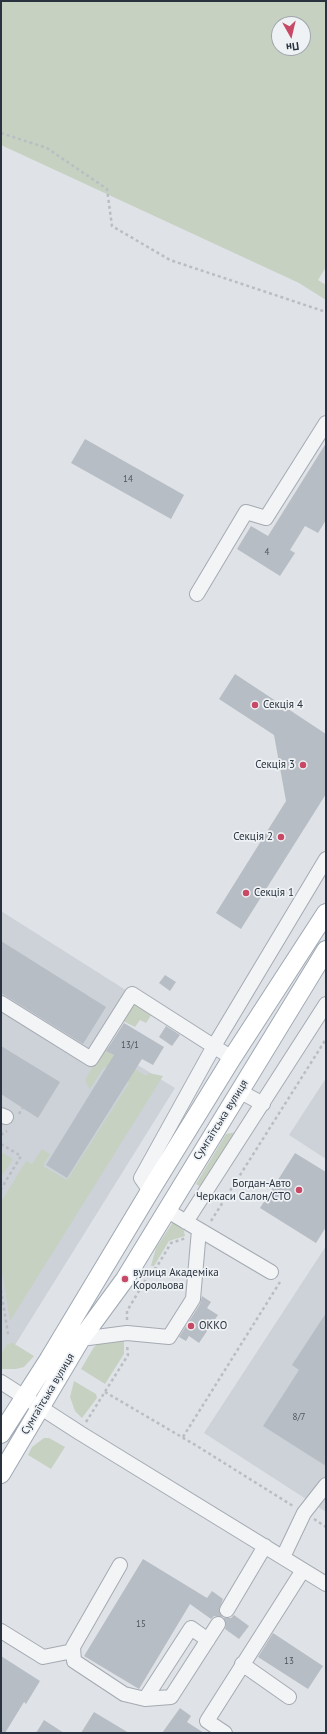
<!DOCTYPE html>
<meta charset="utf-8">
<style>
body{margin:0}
#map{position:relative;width:327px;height:1734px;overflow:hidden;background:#dfe3e8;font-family:"PT Sans",sans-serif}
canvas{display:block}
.frame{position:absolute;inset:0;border:2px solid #29323e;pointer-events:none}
.north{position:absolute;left:271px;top:16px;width:40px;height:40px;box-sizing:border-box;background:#eef2f5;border:1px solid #9fa5ac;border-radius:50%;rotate:172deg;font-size:11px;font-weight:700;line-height:16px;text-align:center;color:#29323e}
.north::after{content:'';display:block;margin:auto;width:14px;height:18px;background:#c74965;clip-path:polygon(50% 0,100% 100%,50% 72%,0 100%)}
</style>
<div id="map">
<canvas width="327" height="1734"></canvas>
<div class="frame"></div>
<div class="north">Пн</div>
</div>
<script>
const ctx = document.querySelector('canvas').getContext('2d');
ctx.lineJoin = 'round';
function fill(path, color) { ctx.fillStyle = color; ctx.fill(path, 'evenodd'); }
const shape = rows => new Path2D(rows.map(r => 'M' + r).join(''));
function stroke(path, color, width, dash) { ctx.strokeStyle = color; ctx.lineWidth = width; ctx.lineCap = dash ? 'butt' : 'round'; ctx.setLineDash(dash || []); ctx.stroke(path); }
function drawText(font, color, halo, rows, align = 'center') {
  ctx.font = font + ' "PT Sans",sans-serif'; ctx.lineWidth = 3.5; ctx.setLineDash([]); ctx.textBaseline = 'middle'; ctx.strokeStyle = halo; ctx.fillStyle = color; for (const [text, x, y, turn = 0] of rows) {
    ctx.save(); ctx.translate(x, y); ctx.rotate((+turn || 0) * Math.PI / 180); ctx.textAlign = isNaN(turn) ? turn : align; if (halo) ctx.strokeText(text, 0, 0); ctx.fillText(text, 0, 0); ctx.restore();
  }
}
fill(shape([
 [1,911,132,994,102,1043,175,1088,5,1361,1,1358],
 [326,1078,326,1159,289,1135],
 [326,1246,326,1512,204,1433]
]), '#cdd2d9');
fill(shape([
 [1,1,326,1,326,267,318,280,326,285,326,300,299,283,1,145],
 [279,24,303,24,303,48,279,48],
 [136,1003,152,1014,146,1023,140,1020,135,1027,123,1021,105,1050,146,1076,149,1073,163,1076,10,1321,1,1266,1,1202,26,1161,32,1164,42,1149,50,1154,43,1166,67,1180,129,1083,104,1067,90,1089,86,1083,86,1078,129,1008],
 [237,1132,202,1188,196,1184,226,1134],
 [1,1152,13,1159,1,1177],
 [173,1222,183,1227,185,1236,169,1241,154,1266,151,1266,156,1248],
 [124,1340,124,1354,105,1384,81,1369,94,1347,101,1342],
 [13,1343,34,1356,24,1367,16,1369,1,1369,1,1355,7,1344],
 [74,1381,96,1394,97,1398,82,1418,75,1411,70,1397],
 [44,1438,49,1438,65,1447,51,1469,28,1455,32,1447]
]), '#c6d1c1');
fill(shape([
 [85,439,184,495,171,519,71,463],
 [326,443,326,520,318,533,305,526,290,550,295,553,280,576,237,549,251,526,268,536],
 [235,674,326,734,326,794,241,929,216,913,286,801,274,735,219,699],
 [1,941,106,1007,83,1044,1,993],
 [165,975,176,982,170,991,159,983],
 [124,1023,164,1047,153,1065,142,1059,67,1178,46,1165,114,1055,106,1051],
 [166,1026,180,1035,172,1046,159,1037],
 [1,1046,60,1082,38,1118,1,1094],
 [295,1153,326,1172,326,1227,316,1243,260,1208],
 [202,1296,211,1302,207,1308,218,1315,199,1343,189,1336,186,1341,179,1337,200,1304],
 [326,1313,326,1466,263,1426,299,1370,292,1365],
 [143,1559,207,1598,212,1591,223,1599,219,1610,222,1617,214,1616,211,1619,190,1604,139,1689,84,1656],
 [234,1615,249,1626,239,1639,225,1629,226,1624,223,1618,231,1618],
 [273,1633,323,1666,308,1689,258,1657],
 [1,1656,40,1681,26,1704,24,1702,5,1733,1,1733],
 [180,1708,191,1716,187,1722,204,1733,162,1733],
 [94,1712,129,1733,81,1733],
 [44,1720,64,1733,36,1733]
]), '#b7bdc4');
const minor = shape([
 [197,594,246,512,266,518,326,423],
 [1,1003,91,1059,132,994,232,1058],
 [239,1091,263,1104],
 [1,1115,6,1117],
 [150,1191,141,1178,214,1046,326,859],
 [166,1210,271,1272],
 [186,1222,326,1004],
 [81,1339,127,1333,169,1337,193,1299,199,1230],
 [1,1382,80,1433,326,1584],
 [283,1557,304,1513,326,1485],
 [120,1565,73,1647,74,1661,124,1694,145,1699,171,1697,218,1624],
 [227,1610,265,1546],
 [1,1631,43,1657,73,1651],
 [242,1664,289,1697],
 [145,1699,191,1628,208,1640],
 [225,1733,207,1721,303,1570]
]);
const major = shape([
 [1,1434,49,1359,150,1191,232,1058,326,913],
 [1,1474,81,1339,125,1279,326,950]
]);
stroke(minor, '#a5aab2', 16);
stroke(major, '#9fa8b3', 20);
stroke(shape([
 [1,133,47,148,107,189,112,226,170,260,326,312],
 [19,1114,23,1107],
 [1,1135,7,1131],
 [1,1144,21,1156,1,1189],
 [211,1221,326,1039],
 [1,1290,8,1334],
 [127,1320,127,1311,152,1269,156,1268,171,1243,186,1238],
 [105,1392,197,1446,293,1506],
 [86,1422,128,1355,127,1345],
 [183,1437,280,1282],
 [314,1519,326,1527]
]), '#babec2', 2.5, [3, 3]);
stroke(minor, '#f2f4f6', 14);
stroke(major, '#fff', 18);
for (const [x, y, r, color] of [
 [255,705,4,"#c74965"],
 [303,765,4,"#c74965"],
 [281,837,4,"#c74965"],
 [246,893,4,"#c74965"],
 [299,1190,4,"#c74965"],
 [125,1279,4,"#c74965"],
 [191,1326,4,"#c74965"]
]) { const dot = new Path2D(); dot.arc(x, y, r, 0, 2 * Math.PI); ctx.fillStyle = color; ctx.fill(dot); stroke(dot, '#eef2f5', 1.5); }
drawText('9px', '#4c5560', null, [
 ["14",128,479],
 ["4",267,552],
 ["13/1",130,1045],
 ["8/7",299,1417],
 ["15",141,1624],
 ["13",289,1661]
]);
drawText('11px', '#29323e', '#eef2f5', [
 ["Секція 4",263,705],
 ["Секція 3",295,765,"right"],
 ["Секція 2",273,837,"right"],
 ["Секція 1",254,893],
 ["Богдан-Авто",291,1184,"right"],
 ["Черкаси Салон/СТО",291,1197,"right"],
 ["вулиця Академіка",133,1273],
 ["Корольова",133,1286],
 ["ОККО",199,1326]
], 'left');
drawText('11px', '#29323e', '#eef2f5', [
 ["Сумгаїтська вулиця",221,1120,-58],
 ["Сумгаїтська вулиця",48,1394,-59]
]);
</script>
